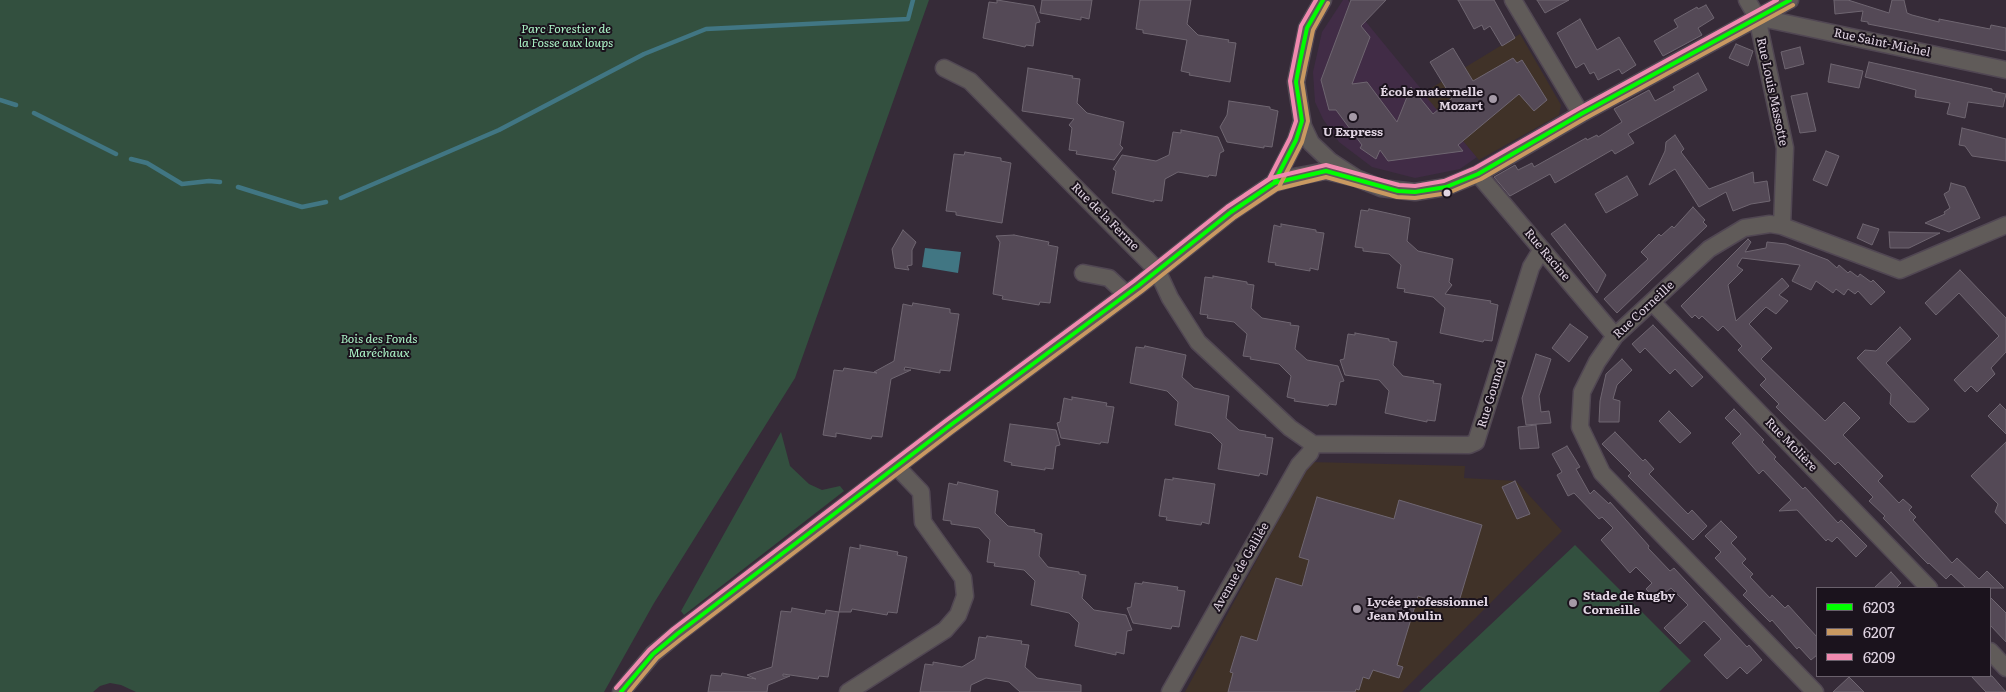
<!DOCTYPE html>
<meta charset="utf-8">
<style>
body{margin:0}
#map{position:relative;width:2006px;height:692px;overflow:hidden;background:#362b38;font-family:Literata,serif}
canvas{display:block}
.legend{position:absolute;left:1816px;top:587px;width:175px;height:90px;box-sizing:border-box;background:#1b131d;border:1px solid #6a616c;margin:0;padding:6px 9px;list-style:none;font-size:15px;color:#e1d5e3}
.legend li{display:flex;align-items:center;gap:10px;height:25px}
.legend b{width:25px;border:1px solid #6a616c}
</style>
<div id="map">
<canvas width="2006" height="692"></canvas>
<ul class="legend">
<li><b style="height:6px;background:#0f0"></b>6203</li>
<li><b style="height:6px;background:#c99961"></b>6207</li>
<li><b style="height:6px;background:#f089af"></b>6209</li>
</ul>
</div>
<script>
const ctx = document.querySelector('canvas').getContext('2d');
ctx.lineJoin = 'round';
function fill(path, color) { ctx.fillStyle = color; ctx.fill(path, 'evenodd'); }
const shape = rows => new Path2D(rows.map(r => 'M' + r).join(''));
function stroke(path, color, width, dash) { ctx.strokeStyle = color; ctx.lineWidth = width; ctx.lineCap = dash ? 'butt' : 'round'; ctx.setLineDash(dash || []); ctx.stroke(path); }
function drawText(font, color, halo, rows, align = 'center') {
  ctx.font = font + ' Literata,serif'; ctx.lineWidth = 4; ctx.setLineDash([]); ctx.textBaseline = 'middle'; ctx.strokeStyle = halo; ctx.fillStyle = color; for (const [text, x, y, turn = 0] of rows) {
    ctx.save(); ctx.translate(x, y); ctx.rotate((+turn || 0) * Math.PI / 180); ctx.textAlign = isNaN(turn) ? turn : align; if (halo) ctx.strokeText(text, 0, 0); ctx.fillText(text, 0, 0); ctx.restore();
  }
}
fill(shape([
 [1343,0,1348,0,1477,157,1460,169,1415,178,1372,167,1339,142,1323,119,1315,102,1313,72,1322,32]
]), '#412c46');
fill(shape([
 [1520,34,1561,105,1559,115,1479,160,1423,93],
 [1310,462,1465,466,1464,478,1516,481,1562,531,1402,692,1185,692]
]), '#403228');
fill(shape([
 [0,0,929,0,795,378,654,603,604,692,136,692,121,685,110,683,100,686,93,692,0,692],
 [781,432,790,466,809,484,822,490,840,486,844,491,684,615,681,611],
 [1575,545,1691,661,1659,692,1419,692]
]), '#33503f');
fill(shape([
 [925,248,961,252,958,273,922,267]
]), '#417683');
stroke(shape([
 [0,100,16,105],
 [34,113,116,154],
 [131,159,147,163,182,184,209,181,220,182],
 [238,187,302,207,326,202],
 [341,198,499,130,644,54,706,29,908,19,913,0]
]), '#417683', 4.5);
const building = shape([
 [997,0,1034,6,1040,22,1036,23,1033,46,1026,45,1025,47,983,38,989,2,997,3,997,0],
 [1042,0,1092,0,1089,19,1081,17,1081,20,1040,13,1042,0],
 [1140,0,1191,0,1187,24,1198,35,1229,40,1228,42,1236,43,1230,82,1189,75,1190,73,1181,71,1187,40,1143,33,1143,30,1136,29,1140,0],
 [1351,0,1386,0,1361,26,1370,37,1352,84,1367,82,1397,122,1411,87,1433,114,1452,98,1430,62,1453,48,1473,81,1513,58,1517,63,1522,60,1547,100,1534,111,1519,94,1458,145,1463,151,1388,161,1380,150,1376,159,1360,148,1362,145,1336,110,1329,110,1321,80,1351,0],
 [1458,0,1494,0,1515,38,1502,46,1490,26,1484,30,1482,25,1474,29,1458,0],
 [1537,0,1569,0,1545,13,1537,0],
 [1834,0,1848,0,1889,13,1892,0,1904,0,1907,13,1912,15,1939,22,1939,19,1990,29,1991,25,2006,28,2006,51,1868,24,1868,22,1861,21,1863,11,1835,14,1834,0],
 [1706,5,1714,18,1698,28,1702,35,1663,56,1654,41,1678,27,1674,20,1697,7,1698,9,1706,5],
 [1580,19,1597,50,1619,37,1636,65,1622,74,1619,69,1598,80,1594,72,1590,74,1584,63,1576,68,1557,33,1580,19],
 [1736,44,1753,51,1748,66,1729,58,1736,44],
 [1800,47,1804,64,1785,69,1781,52,1800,47],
 [1869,62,1992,89,1992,91,2006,94,2003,107,1968,102,1965,118,1947,114,1950,103,1915,97,1916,90,1865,77,1869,62],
 [1831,64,1863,71,1859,88,1828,82,1831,64],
 [1028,68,1073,76,1072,78,1080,79,1077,103,1087,113,1124,122,1120,145,1123,148,1114,160,1076,154,1077,151,1069,150,1072,128,1069,125,1074,119,1022,111,1028,68],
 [1698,73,1707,90,1628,134,1634,143,1615,154,1612,150,1555,183,1550,174,1510,196,1494,177,1515,165,1518,170,1532,163,1534,167,1586,138,1587,140,1597,135,1598,137,1622,122,1614,109,1649,90,1655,101,1675,90,1673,87,1698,73],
 [1807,93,1816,131,1800,133,1791,96,1807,93],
 [1229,101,1270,107,1270,109,1278,111,1272,147,1264,146,1264,148,1227,142,1220,127,1227,115,1229,101],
 [1962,128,2006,139,2006,161,1972,156,1965,146,1959,145,1962,128],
 [1181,130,1218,137,1224,151,1220,153,1216,176,1209,175,1208,177,1178,172,1165,179,1162,201,1154,200,1154,202,1112,193,1116,171,1113,169,1122,155,1156,161,1169,155,1173,132,1181,133,1181,130],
 [1675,135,1684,149,1681,152,1709,189,1753,172,1754,183,1767,181,1770,201,1751,204,1733,211,1726,192,1699,207,1675,169,1649,185,1665,151,1666,142,1675,135],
 [1826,151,1839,156,1827,186,1813,180,1826,151],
 [965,152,1001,158,1001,161,1011,163,1002,223,956,215,956,212,946,211,954,154,964,155,965,152],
 [1627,176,1638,195,1606,213,1595,194,1627,176],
 [1951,183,1965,187,1980,218,1949,232,1925,223,1945,214,1944,212,1950,208,1944,194,1949,191,1951,183],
 [1693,207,1705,220,1703,222,1707,226,1617,313,1604,299,1648,259,1641,252,1659,234,1661,236,1672,226,1674,228,1693,207],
 [1369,209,1410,218,1407,241,1418,251,1453,259,1449,282,1452,285,1445,294,1491,301,1490,303,1498,305,1492,341,1484,340,1483,342,1440,333,1445,308,1433,297,1404,292,1405,289,1397,288,1401,265,1389,254,1363,251,1363,248,1355,247,1361,210,1368,211,1369,209],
 [1281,224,1316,230,1316,232,1324,233,1318,270,1310,268,1310,271,1275,265,1276,263,1268,262,1274,225,1281,227,1281,224],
 [1565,224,1606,275,1597,293,1551,234,1565,224],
 [1863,224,1879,229,1872,245,1857,238,1863,224],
 [903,230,916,242,912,250,912,265,907,266,909,270,895,268,892,249,903,230],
 [1889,232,1940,233,1909,248,1890,248,1889,232],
 [1014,235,1049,242,1048,245,1058,247,1050,303,1040,302,1039,305,1002,299,1003,296,993,294,1000,242,996,236,1014,235],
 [1748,239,1751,242,1745,252,1766,248,1767,242,1786,244,1828,260,1837,268,1839,265,1848,273,1850,271,1858,277,1860,274,1871,282,1873,280,1885,292,1871,305,1858,291,1855,294,1848,289,1844,295,1836,289,1833,293,1816,281,1811,290,1792,281,1800,265,1742,258,1737,266,1743,270,1728,285,1736,321,1782,278,1789,286,1779,295,1788,301,1776,314,1766,307,1749,324,1772,348,1761,359,1825,421,1844,402,1860,418,1843,435,1883,476,1878,481,1899,503,1903,499,1912,507,1909,510,1916,517,1913,520,1952,563,1957,558,1979,579,1987,571,2004,588,1966,588,1951,574,1946,579,1929,563,1928,564,1883,518,1885,516,1869,501,1873,497,1838,462,1835,465,1776,407,1779,404,1760,385,1766,379,1738,350,1742,346,1723,326,1718,331,1702,316,1699,319,1695,315,1692,318,1681,306,1748,239],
 [1960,270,2006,318,2006,352,1991,368,1995,374,1977,392,1971,386,1965,392,1954,380,1999,336,1959,293,1936,315,1925,303,1960,270],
 [1213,276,1247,282,1247,284,1254,285,1251,308,1262,318,1291,323,1290,325,1299,326,1295,349,1307,360,1338,366,1344,381,1340,382,1336,405,1329,404,1328,406,1294,401,1295,399,1287,397,1291,376,1279,364,1250,359,1251,357,1243,356,1247,334,1234,322,1207,318,1208,315,1200,314,1205,277,1213,278,1213,276],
 [913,303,950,309,950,313,959,314,950,371,940,370,940,373,905,367,904,370,911,370,891,379,882,437,872,436,871,439,836,433,836,437,823,435,834,370,843,371,844,368,877,373,874,372,894,361,903,304,912,306,913,303],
 [1570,324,1588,337,1569,362,1552,348,1570,324],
 [1653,325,1703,377,1692,387,1675,369,1670,374,1645,348,1640,353,1632,344,1653,325],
 [1900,327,1911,339,1886,363,1929,409,1915,422,1908,422,1890,404,1891,394,1857,358,1865,350,1876,351,1900,327],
 [1355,333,1389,339,1389,341,1397,342,1393,365,1403,376,1434,381,1433,383,1441,384,1435,421,1427,420,1427,422,1385,413,1389,391,1379,380,1345,375,1340,360,1344,359,1348,334,1355,335,1355,333],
 [1145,346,1186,355,1182,377,1194,388,1229,396,1226,418,1239,430,1266,435,1265,437,1273,438,1267,475,1260,473,1259,476,1218,469,1222,444,1211,433,1175,425,1178,402,1167,391,1130,383,1136,347,1144,348,1145,346],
 [1536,354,1551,359,1539,396,1541,412,1549,411,1551,423,1526,425,1522,398,1536,354],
 [1622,359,1632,370,1617,385,1613,399,1620,401,1619,422,1599,422,1600,401,1606,374,1622,359],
 [1072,397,1107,403,1106,406,1114,407,1108,443,1101,442,1100,444,1061,438,1057,423,1060,422,1064,398,1072,400,1072,397],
 [2000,404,2006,410,2006,434,1988,416,2000,404],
 [1734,409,1764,440,1762,442,1776,457,1774,459,1803,489,1805,487,1838,523,1841,520,1867,546,1856,557,1837,537,1832,542,1828,539,1826,541,1797,510,1779,511,1791,500,1763,470,1759,474,1732,443,1741,434,1725,418,1734,409],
 [1669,411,1691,433,1680,443,1659,421,1669,411],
 [1010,424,1056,430,1060,445,1056,446,1053,469,1045,468,1045,470,1011,465,1012,463,1004,461,1010,424],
 [1536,425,1539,448,1520,449,1518,427,1536,425],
 [1615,432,1643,461,1645,459,1654,469,1649,474,1688,514,1692,510,1707,526,1693,540,1628,476,1631,473,1602,444,1615,432],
 [2006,442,2006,524,1995,512,1998,504,1971,476,2006,442],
 [1567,446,1580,467,1576,469,1590,494,1594,490,1609,504,1610,502,1649,546,1648,548,1670,571,1674,568,1747,647,1749,645,1762,660,1747,674,1740,667,1727,679,1704,655,1721,639,1704,621,1680,644,1664,628,1688,605,1671,588,1656,600,1646,589,1652,583,1636,567,1630,573,1601,540,1613,528,1602,517,1599,519,1574,493,1568,496,1557,475,1562,472,1552,454,1567,446],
 [1173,478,1215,484,1209,524,1202,522,1201,525,1166,520,1167,517,1159,516,1165,479,1173,480,1173,478],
 [1515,481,1530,514,1517,519,1502,487,1515,481],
 [958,482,998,491,995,513,1008,526,1035,530,1034,532,1042,534,1039,556,1048,567,1079,572,1079,574,1086,575,1082,598,1094,610,1126,615,1132,630,1127,631,1124,654,1116,652,1116,655,1075,646,1079,623,1069,613,1031,605,1035,581,1024,570,994,566,995,563,987,562,990,540,979,528,951,524,951,521,943,520,949,483,957,485,958,482],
 [1317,497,1394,519,1399,500,1482,525,1457,608,1418,596,1397,665,1403,667,1399,678,1373,670,1369,679,1363,677,1359,690,1356,689,1355,692,1228,692,1233,673,1230,672,1241,636,1257,641,1276,578,1302,586,1309,560,1299,557,1317,497],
 [1721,521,1737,537,1731,543,1746,559,1742,563,1753,574,1750,577,1770,598,1772,595,1785,608,1788,605,1817,637,1817,655,1811,660,1799,647,1797,649,1772,620,1770,622,1743,595,1747,591,1715,558,1721,552,1705,536,1721,521],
 [860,545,898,552,897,555,907,557,897,613,888,612,887,615,852,609,851,612,839,612,850,547,860,549,860,545],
 [1891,572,1901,583,1896,588,1874,588,1891,572],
 [1143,582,1178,587,1177,590,1185,591,1179,627,1172,626,1171,629,1133,623,1127,608,1131,607,1135,583,1142,584,1143,582],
 [1990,597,2006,613,2006,642,1990,625,1990,597],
 [792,608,825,614,826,610,839,612,828,677,819,676,818,679,783,674,783,676,790,676,768,685,767,692,708,692,711,675,721,676,722,673,756,679,747,675,772,667,781,611,791,612,792,608],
 [987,636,1022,641,1021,644,1029,645,1025,667,1037,678,1081,685,1081,692,1020,692,1009,682,986,678,971,685,970,692,920,692,925,664,933,665,933,662,962,667,975,659,979,637,986,638,987,636],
 [1971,676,1992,676,2006,692,1986,692,1971,676],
 [1849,677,1864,692,1833,692,1849,677]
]);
fill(building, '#544956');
stroke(building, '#6f6671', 1);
const minor = shape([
 [1323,0,1307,28,1296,82,1303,126,1311,143,1330,161,1356,178,1381,188,1415,192,1446,187,1478,174,1581,114,1790,0],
 [1513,0,1581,114],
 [1747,0,1757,17,1785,148,1782,226],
 [1757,17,2006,70],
 [944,68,970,81,1157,270,1170,298,1198,342,1290,428,1313,444],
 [1478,174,1615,336],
 [1274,183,1296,140,1302,121],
 [1083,273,1109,278,1126,294],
 [1653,303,1929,588],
 [1313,444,1469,445,1476,442,1531,267,1542,249],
 [1990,651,2006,668],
 [621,692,653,654,677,634,948,427,1138,286,1231,212,1274,183,1299,176,1326,171,1356,178],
 [848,692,945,630,958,615,965,596,963,578,923,522,921,492,897,467],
 [1170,692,1299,465,1310,453,1313,444],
 [1815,692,1602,473,1580,427,1582,392,1597,362,1615,336,1709,249,1744,228,1770,224,1782,226,1900,270,2006,225]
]);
stroke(minor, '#514753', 19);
stroke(minor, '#605b59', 16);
stroke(shape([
 [1249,200,1274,183,1296,140,1302,121,1296,82,1299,66,1307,28,1323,0],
 [621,692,653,654,677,634,948,427,1138,286,1231,212,1274,183,1326,171,1398,191,1415,192,1446,187,1478,174,1581,114,1790,0]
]), '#0f0', 4);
stroke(shape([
 [1253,205,1279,187,1302,142,1308,121,1302,82,1305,67,1313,30,1328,3],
 [629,692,657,658,681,639,952,432,1142,291,1235,217,1277,189,1326,177,1397,197,1415,198,1448,193,1481,179,1584,119,1793,5]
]), '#c99961', 4);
stroke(shape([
 [1245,195,1269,179,1290,138,1296,121,1290,81,1301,26,1316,0],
 [616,688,649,650,673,629,944,422,1134,281,1227,207,1271,178,1326,165,1399,185,1415,186,1444,181,1475,168,1578,109,1777,0]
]), '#f089af', 4);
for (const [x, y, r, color] of [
 [1493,99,5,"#a59aa7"],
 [1353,117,5,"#a59aa7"],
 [1447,193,4.5,"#e1d5e3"],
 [1573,603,5,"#a59aa7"],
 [1357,609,5,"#a59aa7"]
]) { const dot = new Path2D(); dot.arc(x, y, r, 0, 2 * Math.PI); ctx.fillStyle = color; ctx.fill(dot); stroke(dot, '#1b131d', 2); }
drawText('italic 12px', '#acf4c7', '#1b131d', [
 ["Parc Forestier de",566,29],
 ["la Fosse aux loups",566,43],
 ["Bois des Fonds",379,339],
 ["Maréchaux",379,353]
]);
drawText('12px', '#e1d5e3', '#1b131d', [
 ["Rue Saint-Michel",1882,43,12],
 ["Rue Louis Massotte",1772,92,78],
 ["Rue de la Ferme",1105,217,45],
 ["Rue Racine",1547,255,50],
 ["Rue Corneille",1644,310,-43],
 ["Rue Gounod",1492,394,-73],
 ["Rue Molière",1791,445,46],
 ["Avenue de Galilée",1241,567,-60]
]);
drawText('bold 12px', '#e1d5e3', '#1b131d', [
 ["École maternelle",1483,92,"right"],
 ["Mozart",1483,106,"right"],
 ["U Express",1353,132,"center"],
 ["Stade de Rugby",1583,596],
 ["Corneille",1583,610],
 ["Lycée professionnel",1367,602],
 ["Jean Moulin",1367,616]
], 'left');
</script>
